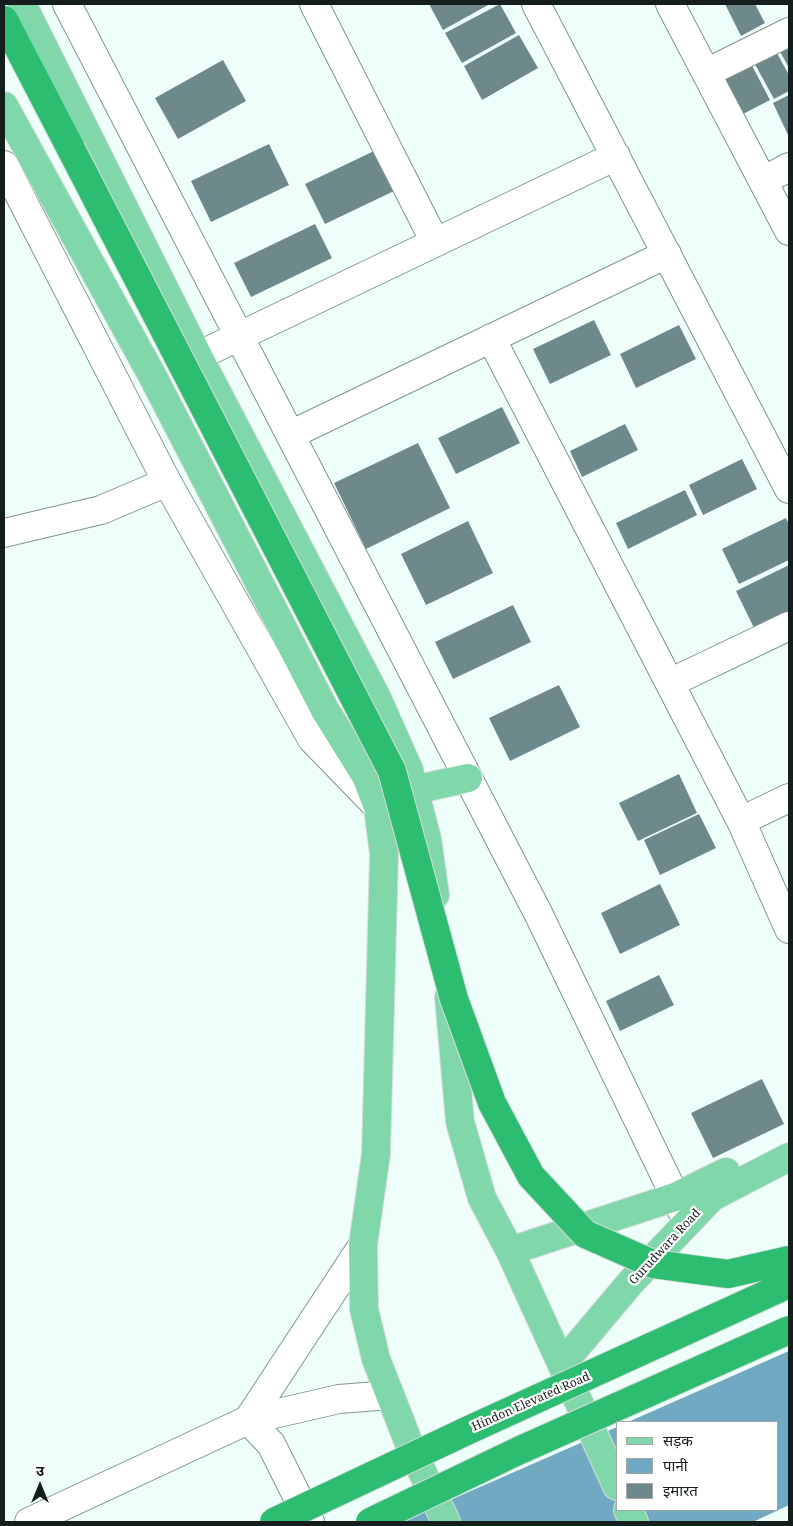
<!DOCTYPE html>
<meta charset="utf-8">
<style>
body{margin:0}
#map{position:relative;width:793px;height:1526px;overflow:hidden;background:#eefffb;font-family:"Noto Serif","Noto Sans Devanagari",serif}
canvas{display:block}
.frame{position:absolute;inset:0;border:5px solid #141e1c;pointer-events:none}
.legend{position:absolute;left:616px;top:1421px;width:162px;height:90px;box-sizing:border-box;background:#fff;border:1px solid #a1a5a4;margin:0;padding:6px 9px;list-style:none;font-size:15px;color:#141e1c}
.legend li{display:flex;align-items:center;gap:10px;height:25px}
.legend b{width:25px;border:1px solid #a1a5a4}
.north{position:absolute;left:15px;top:1461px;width:50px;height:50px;-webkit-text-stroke:4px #fff;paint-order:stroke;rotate:0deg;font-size:14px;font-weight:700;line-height:20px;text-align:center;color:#141e1c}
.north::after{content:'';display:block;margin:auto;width:18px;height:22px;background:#141e1c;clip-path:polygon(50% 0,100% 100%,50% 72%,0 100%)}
</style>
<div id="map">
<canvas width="793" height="1526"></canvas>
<div class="frame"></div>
<ul class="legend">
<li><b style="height:6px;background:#80d7aa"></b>सड़क</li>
<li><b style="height:14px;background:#71a8c2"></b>पानी</li>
<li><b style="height:14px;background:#6d898c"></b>इमारत</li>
</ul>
<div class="north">उ</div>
</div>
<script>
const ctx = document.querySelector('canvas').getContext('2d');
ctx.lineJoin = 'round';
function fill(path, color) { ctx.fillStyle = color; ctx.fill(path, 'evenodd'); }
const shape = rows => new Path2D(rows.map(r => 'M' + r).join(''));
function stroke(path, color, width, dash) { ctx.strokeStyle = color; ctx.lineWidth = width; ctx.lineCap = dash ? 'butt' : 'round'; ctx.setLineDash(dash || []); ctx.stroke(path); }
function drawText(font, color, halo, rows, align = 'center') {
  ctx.font = font + ' "Noto Serif",serif'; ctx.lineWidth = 4.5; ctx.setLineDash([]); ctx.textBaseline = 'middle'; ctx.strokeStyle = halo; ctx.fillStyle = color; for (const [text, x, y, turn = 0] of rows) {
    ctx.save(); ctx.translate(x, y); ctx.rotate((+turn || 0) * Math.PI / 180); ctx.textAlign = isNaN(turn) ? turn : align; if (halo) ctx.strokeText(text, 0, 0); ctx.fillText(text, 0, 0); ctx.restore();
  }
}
fill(shape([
 [789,1351,789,1505,753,1522,400,1522,617,1427,617,1510,777,1510,777,1422,628,1422]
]), '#71a8c2');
fill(shape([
 [429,4,490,4,443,30],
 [500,4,516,33,462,63,445,33],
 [725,4,755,4,765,23,741,36],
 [519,35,538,68,482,100,464,66],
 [789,40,789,68,777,46],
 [773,46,789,75,789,91,774,99,751,57],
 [747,56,770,100,743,114,720,70],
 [223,60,246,101,178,139,155,98],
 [789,95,789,137,773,103],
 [269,144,289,185,211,222,191,181],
 [374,151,394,191,325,224,305,184],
 [315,224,332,258,251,297,234,263],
 [594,320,611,355,550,384,533,349],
 [679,325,696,359,636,388,620,354],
 [502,407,520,443,456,474,438,438],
 [625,424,638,450,582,477,570,451],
 [418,443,450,508,366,549,334,483],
 [742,459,757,489,703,515,689,485],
 [685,490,697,515,628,549,616,523],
 [786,518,789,525,789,560,739,584,722,549],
 [468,521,493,573,426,605,401,554],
 [789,565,789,611,754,628,736,591],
 [513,605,531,642,453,679,435,642],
 [559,685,580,727,510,761,489,718],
 [679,774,697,813,638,841,619,803],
 [699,814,716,848,660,875,644,840],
 [660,884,680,925,620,954,601,913],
 [659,975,674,1005,620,1031,606,1001],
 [762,1079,784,1124,713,1158,691,1113]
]), '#6d898c');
const minor = shape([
 [67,4,538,913,686,1219],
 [314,4,435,242],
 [536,4,789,489],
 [670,4,789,231],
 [706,73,789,32],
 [4,165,167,482,312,739,378,807],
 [763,181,789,167],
 [491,338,741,821,789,929],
 [198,356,616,156],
 [290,435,667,254],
 [4,533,101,510,167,482],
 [670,683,789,626],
 [741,821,789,798],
 [248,1420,363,1245],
 [248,1420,271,1444,310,1522],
 [29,1522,248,1420,339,1399,390,1395]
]);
const major = shape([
 [22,4,198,356,376,696,409,770,427,839,435,895],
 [4,106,153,377,325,710,366,776,378,807,384,854,376,1154,363,1245,364,1309,376,1359,410,1446,446,1522],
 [414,790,468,778],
 [449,997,460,1122,482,1198,510,1251,617,1486],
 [510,1251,675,1197,726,1172],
 [562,1364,631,1282,712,1197,789,1157],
 [628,1510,634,1522]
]);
const highway = shape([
 [4,20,71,149]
]);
stroke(minor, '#7c9690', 30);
stroke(major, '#d9dbdb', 30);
stroke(highway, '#d9dbdb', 30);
stroke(minor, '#fff', 28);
stroke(major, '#80d7aa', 28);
stroke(highway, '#2cbd71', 28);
const highwayBridge = shape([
 [71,149,392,771,454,999,492,1103,531,1176,585,1234,653,1264,728,1274,789,1260],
 [274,1522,473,1428,789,1284],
 [370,1522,518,1451,789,1330]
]);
stroke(highwayBridge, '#d9dbdb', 30, []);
stroke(highwayBridge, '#2cbd71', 28);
drawText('12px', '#141e1c', '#fff', [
 ["Gurudwara Road",665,1247,-47],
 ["Hindon Elevated Road",531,1402,-24]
]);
</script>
